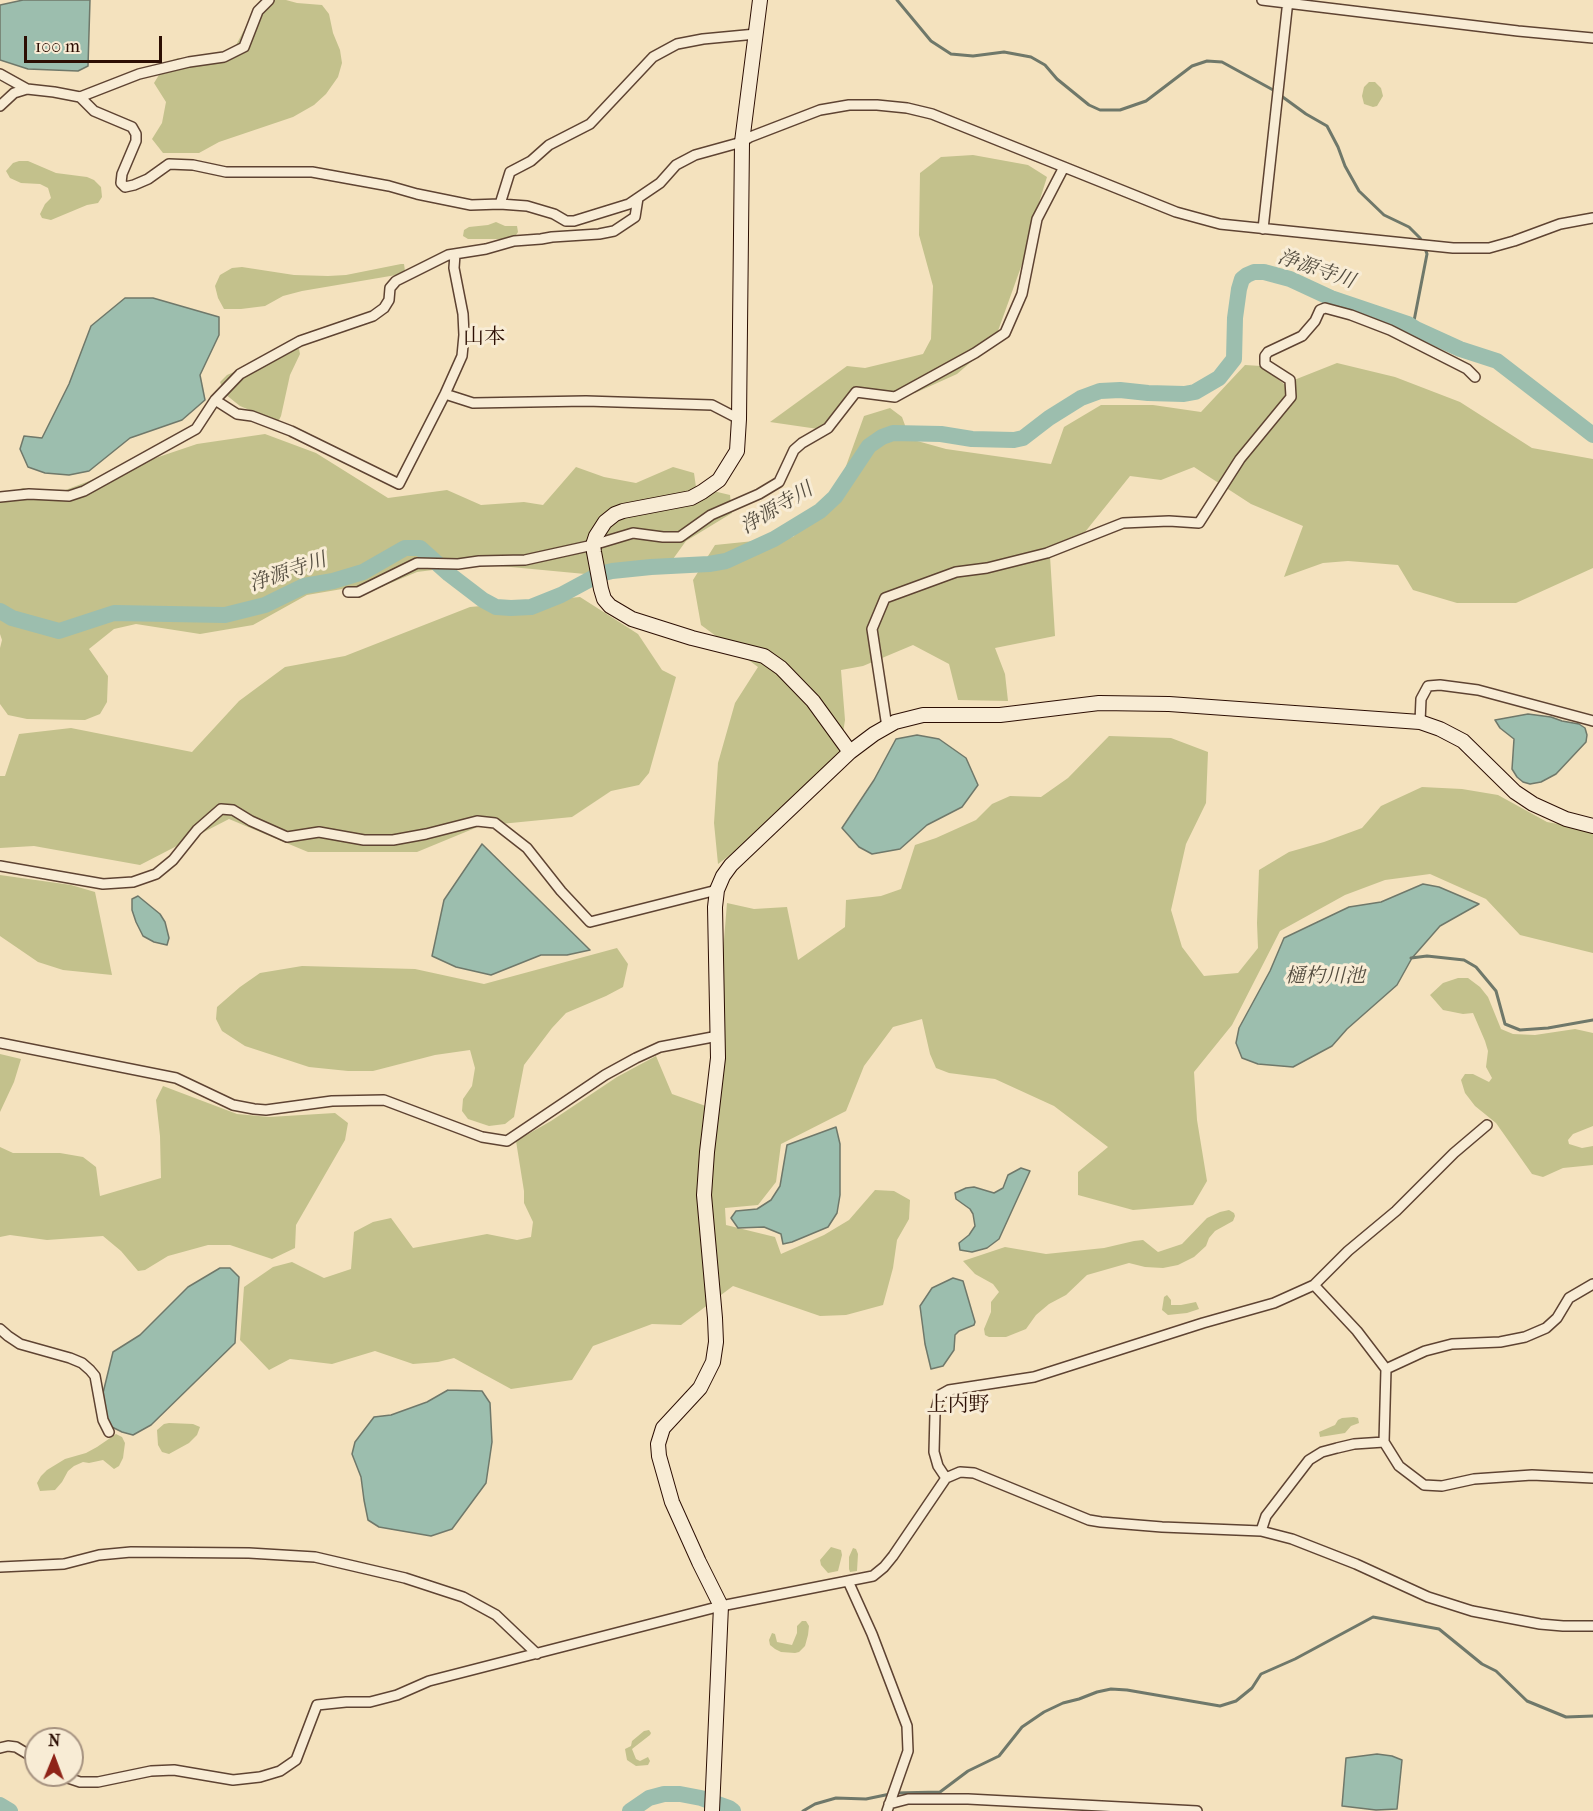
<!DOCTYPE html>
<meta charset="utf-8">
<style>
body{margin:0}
#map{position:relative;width:1593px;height:1811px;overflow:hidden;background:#f4e2be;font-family:"IM FELL French Canon",serif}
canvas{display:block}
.north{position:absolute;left:24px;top:1727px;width:60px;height:60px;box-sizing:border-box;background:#f8ecd5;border:2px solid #a69381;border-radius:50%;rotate:1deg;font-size:16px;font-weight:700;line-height:24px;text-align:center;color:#2c0e03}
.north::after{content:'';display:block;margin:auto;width:21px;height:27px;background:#8f2418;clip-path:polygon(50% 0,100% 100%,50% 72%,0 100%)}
.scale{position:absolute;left:24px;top:36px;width:138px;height:27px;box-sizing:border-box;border:3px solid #2c0e03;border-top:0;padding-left:8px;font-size:18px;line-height:21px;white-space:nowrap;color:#2c0e03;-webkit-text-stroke:4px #f8ecd5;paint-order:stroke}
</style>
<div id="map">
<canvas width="1593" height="1811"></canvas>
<div class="north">N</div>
<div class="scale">100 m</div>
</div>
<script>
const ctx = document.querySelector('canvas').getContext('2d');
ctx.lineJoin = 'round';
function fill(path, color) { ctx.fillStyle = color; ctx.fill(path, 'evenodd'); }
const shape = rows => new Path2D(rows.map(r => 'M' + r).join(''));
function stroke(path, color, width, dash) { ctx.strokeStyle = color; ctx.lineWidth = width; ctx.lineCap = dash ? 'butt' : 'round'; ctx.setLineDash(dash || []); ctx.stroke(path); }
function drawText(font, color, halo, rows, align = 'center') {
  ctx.font = font + ' "IM FELL French Canon","Noto Serif JP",serif'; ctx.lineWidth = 6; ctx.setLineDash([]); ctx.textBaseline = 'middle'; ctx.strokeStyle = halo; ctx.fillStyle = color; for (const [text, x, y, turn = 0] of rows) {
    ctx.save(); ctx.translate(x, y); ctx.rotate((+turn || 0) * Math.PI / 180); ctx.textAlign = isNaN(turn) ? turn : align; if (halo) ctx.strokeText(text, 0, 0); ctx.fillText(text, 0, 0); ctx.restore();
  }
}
fill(shape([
 [268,0,286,0,297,3,322,5,329,14,333,33,340,50,342,63,338,77,326,94,314,105,293,117,219,142,199,153,163,153,152,139,162,123,166,102,154,83,167,62,178,58,211,58,235,47,252,15],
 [1369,82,1375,82,1381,88,1383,96,1377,106,1373,107,1364,104,1362,96,1364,87],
 [973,155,1028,165,1047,177,1036,212,1026,253,994,342,957,374,915,393,863,392,818,429,770,422,847,366,865,368,923,354,931,339,933,286,919,235,920,173,941,157],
 [19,161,28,161,56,173,87,177,94,180,101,187,102,197,98,203,87,205,51,220,42,218,40,214,45,204,51,198,48,188,40,184,21,183,10,178,6,171,13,163],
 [496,222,505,226,517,226,518,232,516,235,505,239,468,239,463,236,464,230,469,227,488,225],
 [401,264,404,264,405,271,402,274,302,291,283,296,265,306,241,309,224,309,218,298,215,286,220,275,232,268,242,267,294,275,328,276,346,275],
 [293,347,299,349,300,354,290,375,281,416,278,422,240,406,225,394,220,382,227,375],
 [1337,363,1395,377,1460,402,1532,448,1593,459,1593,568,1516,603,1457,603,1413,590,1398,565,1348,561,1323,563,1284,577,1303,526,1251,504,1194,467,1161,480,1130,476,1085,532,1050,556,1055,636,995,648,1005,674,1008,701,958,700,949,664,913,645,863,666,841,670,845,720,839,759,800,803,718,864,714,823,718,763,735,703,758,667,701,625,693,580,715,545,793,537,836,494,864,416,890,408,902,417,910,439,946,449,1051,464,1064,427,1101,405,1153,405,1201,412,1245,365,1261,366,1284,384],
 [265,434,316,453,388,498,447,490,481,505,524,502,543,505,576,467,604,477,636,483,673,467,694,473,696,487,730,495,732,513,686,541,673,559,617,577,479,564,417,572,381,587,348,588,307,595,253,625,200,634,136,624,114,629,89,649,108,676,107,702,100,714,85,720,27,719,8,715,0,704,0,648,2,640,0,634,0,497,23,488,55,494,105,475,197,444],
 [580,597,638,634,662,670,676,677,649,773,639,785,611,791,572,817,480,826,417,852,308,852,229,819,140,865,34,846,0,848,0,776,5,776,19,734,71,728,192,752,239,701,285,667,345,656,470,607],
 [1109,736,1171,738,1208,752,1206,803,1186,844,1171,910,1182,947,1204,976,1238,973,1258,948,1257,923,1259,870,1289,852,1324,842,1362,828,1381,806,1422,787,1462,789,1498,795,1547,822,1593,830,1593,953,1520,935,1486,899,1430,874,1385,880,1345,895,1280,931,1232,1025,1194,1072,1197,1120,1207,1181,1193,1205,1133,1210,1078,1195,1078,1172,1108,1147,1054,1106,995,1079,949,1073,936,1068,930,1054,922,1019,893,1027,864,1066,846,1111,781,1144,776,1182,758,1205,725,1208,726,1225,775,1237,781,1254,824,1235,849,1220,875,1190,894,1191,910,1200,909,1219,897,1240,893,1268,883,1305,846,1315,820,1316,733,1286,681,1325,652,1324,593,1346,572,1380,511,1389,454,1358,438,1362,413,1364,375,1351,332,1364,290,1359,269,1370,240,1340,244,1287,273,1267,292,1262,324,1278,351,1269,354,1232,373,1222,391,1218,413,1248,487,1234,517,1240,531,1237,533,1222,524,1203,524,1191,516,1141,551,1121,617,1077,656,1056,672,1094,717,1110,725,1052,720,989,727,903,754,909,787,907,798,960,845,927,846,900,881,896,901,889,915,845,936,838,976,820,992,804,1010,796,1041,797,1068,778],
 [0,875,71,885,95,892,112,975,63,970,38,962,0,936],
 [617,948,628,964,623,987,606,996,566,1013,552,1028,524,1065,514,1117,505,1124,489,1126,468,1119,462,1111,463,1099,472,1086,475,1068,470,1050,435,1055,373,1071,348,1071,309,1067,245,1046,222,1031,216,1019,217,1007,240,987,260,973,302,966,415,969,484,984],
 [1458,978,1468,978,1480,987,1488,997,1501,1029,1513,1034,1535,1035,1575,1029,1593,1033,1593,1126,1573,1134,1568,1140,1569,1144,1582,1148,1593,1146,1593,1165,1563,1168,1543,1177,1532,1174,1496,1123,1475,1106,1465,1093,1461,1080,1465,1074,1473,1074,1489,1082,1492,1078,1486,1067,1488,1051,1485,1041,1473,1013,1463,1014,1443,1010,1430,995,1443,983],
 [0,1054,21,1059,14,1082,0,1112],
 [163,1086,237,1114,269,1117,335,1113,348,1123,345,1140,296,1225,295,1248,272,1259,230,1245,208,1245,168,1256,145,1270,138,1271,121,1251,103,1236,47,1240,10,1235,0,1237,0,1147,13,1153,60,1153,83,1157,96,1167,100,1196,161,1178,160,1136,156,1100],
 [1229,1210,1234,1213,1235,1216,1233,1221,1215,1231,1209,1238,1206,1246,1194,1257,1178,1265,1163,1268,1145,1267,1129,1263,1087,1275,1066,1295,1049,1304,1036,1315,1026,1329,1006,1337,989,1337,985,1335,984,1329,991,1312,991,1302,999,1292,993,1284,975,1274,963,1261,1005,1247,1046,1254,1104,1248,1134,1241,1143,1240,1158,1252,1182,1244,1207,1218,1220,1212],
 [1167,1295,1171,1300,1171,1305,1181,1305,1196,1302,1199,1309,1187,1313,1168,1315,1162,1310,1164,1297],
 [1354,1417,1358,1418,1359,1423,1351,1426,1345,1433,1320,1437,1319,1432,1335,1425,1338,1420,1342,1418],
 [169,1423,193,1424,200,1427,197,1435,189,1443,169,1454,162,1452,158,1445,157,1430,164,1424],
 [116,1434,122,1437,125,1443,123,1458,119,1466,114,1469,103,1460,89,1463,83,1462,74,1466,68,1471,62,1482,55,1490,40,1491,37,1483,41,1476,47,1470,65,1459,86,1453,97,1447],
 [831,1547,841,1550,842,1555,838,1571,828,1573,821,1565,820,1560],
 [853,1548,856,1549,858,1554,857,1571,850,1572,849,1569,849,1557],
 [802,1621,806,1621,809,1626,808,1635,805,1646,799,1652,795,1653,781,1652,775,1649,770,1645,769,1640,772,1633,775,1634,777,1642,792,1645,797,1633,797,1626],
 [649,1730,651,1733,650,1735,632,1749,636,1759,640,1761,648,1757,650,1761,648,1765,636,1766,627,1760,625,1749,631,1746,632,1741,644,1731]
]), '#c3c18c');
const water = shape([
 [23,0,90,0,88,66,78,71,28,69,0,60,0,5,23,0],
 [125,298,153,298,219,317,219,335,200,375,205,400,182,420,130,438,89,471,69,475,45,473,28,467,20,449,24,436,42,438,69,384,91,326,125,298],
 [1528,714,1551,717,1562,721,1579,724,1585,728,1587,735,1586,742,1556,774,1541,782,1530,784,1523,782,1517,777,1512,769,1514,739,1500,728,1495,720,1528,714],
 [917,735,939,739,966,758,978,785,962,807,927,825,900,849,872,854,859,847,842,828,874,780,896,739,917,735],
 [482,844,590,950,567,955,541,955,491,975,456,967,432,956,444,900,482,844],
 [1423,884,1439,887,1479,904,1440,926,1412,958,1397,985,1347,1029,1332,1046,1293,1067,1258,1064,1242,1058,1236,1043,1239,1028,1270,971,1284,938,1349,907,1381,902,1423,884],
 [138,896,160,914,165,922,169,938,167,945,154,942,143,936,136,922,132,910,132,899,138,896],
 [836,1127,840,1144,840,1195,837,1213,828,1227,792,1242,783,1244,781,1234,764,1227,738,1228,731,1218,736,1211,757,1209,771,1200,780,1186,787,1145,836,1127],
 [1021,1168,1030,1171,999,1239,987,1248,972,1252,960,1250,959,1243,969,1235,975,1226,973,1214,970,1209,956,1199,955,1193,966,1188,974,1187,994,1193,1003,1188,1008,1175,1021,1168],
 [220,1268,230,1268,239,1277,235,1343,151,1425,133,1435,122,1432,108,1425,103,1393,113,1352,140,1335,188,1287,220,1268],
 [953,1278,963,1281,975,1322,974,1325,959,1331,955,1335,954,1350,943,1366,931,1369,925,1344,920,1306,932,1288,953,1278],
 [448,1390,482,1391,490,1403,492,1442,486,1483,452,1529,431,1536,379,1527,368,1520,364,1500,361,1477,352,1454,355,1442,374,1417,391,1415,427,1402,448,1390],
 [1377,1754,1392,1756,1402,1760,1397,1809,1376,1810,1342,1806,1346,1758,1377,1754]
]);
fill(water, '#9cbeae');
stroke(water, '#6f786a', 1.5);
stroke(shape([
 [897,0,931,41,951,54,973,56,1004,52,1031,57,1045,65,1057,79,1089,105,1100,110,1120,110,1146,101,1192,66,1207,61,1222,62,1275,91],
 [1280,95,1306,114,1327,126,1338,147,1345,166,1359,191,1384,215,1409,227,1420,238,1422,242],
 [1413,326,1427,254,1425,248],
 [1411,958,1427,956,1464,960,1476,967,1496,991,1505,1024,1520,1030,1548,1028,1593,1020],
 [803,1811,815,1804,836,1798,866,1799,895,1793,940,1792,968,1771,999,1756,1022,1727,1044,1712,1063,1703,1079,1699,1097,1692,1111,1689,1127,1690,1220,1706,1236,1701,1252,1688,1261,1674,1295,1659,1373,1617,1439,1629,1482,1664,1496,1671,1527,1701,1566,1717,1593,1716]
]), '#6f786a', 3);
stroke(shape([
 [0,611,12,618,59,631,114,613,225,615,265,605,304,586,333,581,363,572,405,548,420,548,449,574,483,600,496,607,511,608,531,607,561,595,600,574,612,571,651,567,709,564,726,561,774,539,820,511,835,497,869,446,882,437,893,433,941,434,972,439,1014,440,1023,438,1049,418,1081,398,1100,391,1120,390,1148,393,1184,394,1195,392,1219,378,1234,359,1235,318,1239,289,1242,279,1247,275,1254,272,1264,272,1290,279,1331,298,1408,324,1416,329,1460,349,1497,361,1593,435],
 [0,1805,10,1811],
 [630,1811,649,1798,664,1794,680,1794,701,1798,729,1808,733,1811]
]), '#9cbeae', 16);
const street = shape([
 [1262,0,1518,31,1593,38],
 [0,74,27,89],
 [80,97,139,74,189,62,224,57,244,47,258,11,269,0],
 [0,106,14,93,27,89,54,92,80,97,94,111,132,127,136,134,136,141,122,174,121,183,125,187,134,185,148,179,169,164,193,165,226,172,312,172,389,186,417,194,471,205,500,204,527,206,554,214,566,221,574,221,629,204,660,183,676,165,695,155,742,142,750,137,820,110,849,105,877,105,907,108,932,114,1176,212,1220,224,1453,248,1489,248,1514,241,1560,224,1593,218],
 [500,204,510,172,531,161,549,145,590,124,653,57,677,44,703,39,756,34],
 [1263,229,1288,0],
 [445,394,473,403,586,401,712,405,739,419],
 [215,400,237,414,252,416,291,431,399,484,445,394,462,356,464,335,463,314,454,268,455,254],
 [0,497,29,494,69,496,84,491,196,429,215,400,240,374,300,341,373,316,384,308,389,300,390,288,396,281,448,255,486,249,514,241,541,239,552,237,599,234,614,231,635,217,638,198],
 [348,592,358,592,417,563,458,564,479,561,525,560,593,545,633,533,663,537,680,537,711,515,759,494,779,482,794,450,802,443,828,428,856,392,895,397,975,353,1005,333,1022,294,1037,219,1064,167],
 [1420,722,1421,699,1428,686,1440,685,1478,690,1593,721],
 [887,727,872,629,885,598,956,572,987,568,1047,553,1123,523,1169,521,1199,523,1240,459,1291,397,1290,380,1265,364,1265,356,1268,352,1302,336,1315,321,1320,310,1325,308,1351,315,1390,330,1467,369,1475,377],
 [0,866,103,884,133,882,156,874,173,860,197,830,221,809,233,810,251,821,287,837,319,832,364,840,393,840,426,834,477,821,495,823,527,848,561,891,590,922,717,890],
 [0,1043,176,1078,233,1105,254,1109,266,1110,332,1101,384,1100,482,1137,507,1141,605,1075,636,1058,660,1047,718,1036],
 [1314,1285,1348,1251,1396,1211,1454,1153,1487,1125],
 [0,1329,8,1336,20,1344,70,1358,82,1363,90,1370,95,1376,103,1420,109,1432],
 [1386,1369,1425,1351,1452,1344,1500,1342,1525,1337,1546,1328,1557,1318,1569,1298,1593,1284],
 [946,1478,938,1466,934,1452,935,1414,940,1395,949,1390,1034,1377,1203,1323,1274,1303,1314,1285,1357,1331,1386,1369,1384,1442,1399,1466,1424,1485,1442,1486,1474,1479,1532,1475,1593,1478],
 [1261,1531,1266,1516,1309,1460,1322,1452,1337,1448,1354,1444,1384,1442],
 [0,1567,64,1564,99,1555,131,1552,249,1553,315,1557,405,1578,463,1597,496,1615,537,1654],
 [848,1581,872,1634,907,1726,908,1751,887,1811],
 [0,1748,8,1746,16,1747,36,1759],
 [59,1775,80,1782,98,1782,151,1771,174,1770,233,1780,260,1777,280,1771,296,1760,317,1705,346,1702,370,1702,397,1695,429,1681,721,1606,873,1576,884,1567,893,1556,946,1478,960,1472,974,1473,1089,1520,1101,1522,1162,1527,1261,1531,1292,1539,1356,1564,1428,1597,1472,1611,1540,1624,1563,1626,1593,1626],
 [889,1804,908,1799,968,1799,1197,1811]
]);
const secondary = shape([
 [760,0,742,142,739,419,737,451,719,480,702,492,691,498,623,511,615,514,605,522,596,536,593,545,594,552,601,589,604,599,610,606,632,619,692,638,764,656,781,668,813,701,850,752],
 [712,1811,721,1606,699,1562,672,1502,659,1456,658,1444,663,1428,700,1388,713,1362,716,1342,715,1318,704,1195,707,1152,718,1058,715,907,717,890,723,876,731,865,850,752,874,734,895,722,923,715,1000,715,1099,703,1169,704,1420,722,1440,729,1463,741,1515,792,1533,804,1566,819,1593,826]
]);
stroke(street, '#5e4332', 12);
stroke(secondary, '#2c0e03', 16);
stroke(street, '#f8ecd5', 9);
stroke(secondary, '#f8ecd5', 14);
drawText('italic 20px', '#534c3f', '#f8ecd5', [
 ["浄源寺川",1316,270,19],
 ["浄源寺川",777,509,-31],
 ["浄源寺川",288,573,-19],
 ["樋杓川池",1325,977]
]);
drawText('21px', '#2c0e03', '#f8ecd5', [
 ["山本",484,338],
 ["上内野",958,1406]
]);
</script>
